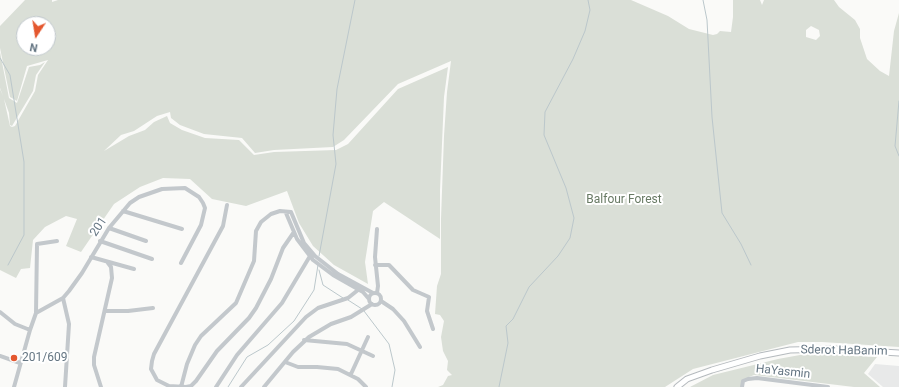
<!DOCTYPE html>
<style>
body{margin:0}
#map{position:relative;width:899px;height:387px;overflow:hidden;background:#fafaf8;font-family:Roboto,sans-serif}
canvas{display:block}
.north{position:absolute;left:16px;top:16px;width:40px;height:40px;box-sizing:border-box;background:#fff;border:1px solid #c1c8cd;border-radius:50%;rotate:192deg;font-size:11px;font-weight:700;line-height:16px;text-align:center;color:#657683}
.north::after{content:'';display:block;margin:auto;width:14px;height:18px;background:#e4572e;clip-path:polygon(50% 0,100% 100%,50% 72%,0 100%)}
</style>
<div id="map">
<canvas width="899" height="387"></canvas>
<div class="north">N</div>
</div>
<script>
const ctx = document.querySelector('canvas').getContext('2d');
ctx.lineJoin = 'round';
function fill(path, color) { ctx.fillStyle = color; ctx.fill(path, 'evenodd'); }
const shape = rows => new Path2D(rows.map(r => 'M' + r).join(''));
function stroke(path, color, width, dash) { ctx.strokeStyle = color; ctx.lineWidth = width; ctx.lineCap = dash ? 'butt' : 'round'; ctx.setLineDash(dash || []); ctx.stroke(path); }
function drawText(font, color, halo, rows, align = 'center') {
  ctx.font = font + ' Roboto,sans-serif'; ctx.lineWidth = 4; ctx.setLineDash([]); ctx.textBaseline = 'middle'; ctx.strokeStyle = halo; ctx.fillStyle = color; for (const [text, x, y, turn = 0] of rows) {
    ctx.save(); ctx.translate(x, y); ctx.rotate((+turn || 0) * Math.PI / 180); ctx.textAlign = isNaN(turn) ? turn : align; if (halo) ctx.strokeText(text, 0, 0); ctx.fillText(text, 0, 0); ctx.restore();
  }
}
fill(shape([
 [875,364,899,366,899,387,883,387,868,374]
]), '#e8e9e9');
fill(shape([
 [25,0,52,0,52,2,58,0,631,0,668,16,689,29,713,35,717,34,720,31,731,32,733,17,733,0,760,0,762,5,764,0,834,0,839,7,855,20,860,29,860,38,867,59,880,71,889,76,894,31,899,13,899,347,822,342,798,342,693,369,665,387,438,387,443,385,448,376,452,375,447,370,448,361,443,351,441,337,444,321,440,315,435,314,437,286,441,274,441,219,444,136,447,92,451,61,398,84,344,140,333,147,274,150,255,153,242,138,204,134,180,125,171,118,170,112,157,116,134,131,121,135,104,151,129,136,145,130,154,122,167,116,170,123,182,130,205,138,239,140,254,155,274,152,336,150,348,144,398,89,448,67,444,97,440,190,440,239,384,202,373,211,365,262,368,284,334,265,313,246,299,223,287,191,246,206,212,199,190,179,163,178,140,187,114,204,81,252,66,246,77,219,66,216,45,227,33,240,30,268,21,269,16,278,0,270,0,89,3,96,0,88,0,52,9,98,17,103,29,67,40,65,45,62,36,75,33,91,12,126,10,125,9,113,4,99,10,126,12,127,15,126,35,91,38,75,48,60,27,66,17,101,10,97,0,48,0,26],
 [24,24,48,24,48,48,24,48],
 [811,26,819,30,820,36,816,40,806,37,806,30],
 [811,353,877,357,864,373,880,387,854,387,754,375,749,377,740,387,690,387,713,375,778,359]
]), '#dadfd7');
stroke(shape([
 [703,0,707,20,712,117,722,213,741,244,751,265],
 [0,58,10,75,24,162,24,235,8,265],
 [899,101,895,146,899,156],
 [319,256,336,164,333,135,337,89,355,0],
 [319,270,323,285,343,298],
 [348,300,362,309],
 [364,311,389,344,395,370,392,387],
 [228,387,247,357,268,345,294,321,314,290,318,265],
 [499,387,508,343,506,326,513,319,529,287,558,256,570,238,574,218,566,188,544,135,545,112,573,59,585,31,590,10,588,0]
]), '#bbc7cb', 1);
const major = shape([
 [677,387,687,379,712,370,760,356,790,350,834,349,899,353]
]);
stroke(major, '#b5babe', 7);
stroke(shape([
 [123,211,182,229],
 [286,213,297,239,313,260,333,275,363,292,369,299],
 [109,228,146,241],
 [377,229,375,257,378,286,377,293],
 [100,241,152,259],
 [91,257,134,269],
 [375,265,389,265,413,290,429,297,427,311,433,329],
 '369 299a6 6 0 1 1 12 0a6 6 0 1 1-12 0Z',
 [63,298,69,324,65,387],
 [381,301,393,309,404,321,420,347],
 [105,311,128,311,153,308],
 [0,312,15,324,30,330],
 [36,313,37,244,57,241],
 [304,340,347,344,373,356],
 [0,356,20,363],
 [285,362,298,367,317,367,338,369,358,379,366,387],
 [351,374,368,337],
 [14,387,30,330,36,313,63,298,69,291,82,273,109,228,130,203,139,197,162,189,185,188,199,197,203,203,205,208,201,225,181,263],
 [101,387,94,365,94,357,112,278,111,267,108,263],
 [181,387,187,364,195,345,201,336,236,303,254,261,256,231,261,222,271,214,280,211,291,212,304,243,315,256,338,274,373,293],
 [186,387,169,386,157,380,151,369,152,361,154,354,223,226,227,205],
 [186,387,191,386,196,381,217,351,249,318,256,308,271,279,283,248,294,232],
 [216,387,237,355,282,303,310,256],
 [241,387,306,317,318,308,348,298,358,290],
 [264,387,293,352,309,337,331,324,351,317,372,304],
 [742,387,743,381,748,379,757,378,828,387]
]), '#c3c8cc', 4);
stroke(major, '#fff', 5);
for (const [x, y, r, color] of [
 [14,358,4,"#e4572e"]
]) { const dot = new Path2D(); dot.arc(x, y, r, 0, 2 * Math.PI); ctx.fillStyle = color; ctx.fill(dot); stroke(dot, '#fff', 1.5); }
drawText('12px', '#687a64', '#fff', [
 ["Balfour Forest",624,200]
]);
drawText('12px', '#657683', '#fff', [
 ["201",99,227,-56],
 ["Sderot HaBanim",844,351,1],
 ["HaYasmin",783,372,6]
]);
drawText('12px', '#657683', '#fff', [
 ["201/609",22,358]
], 'left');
</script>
